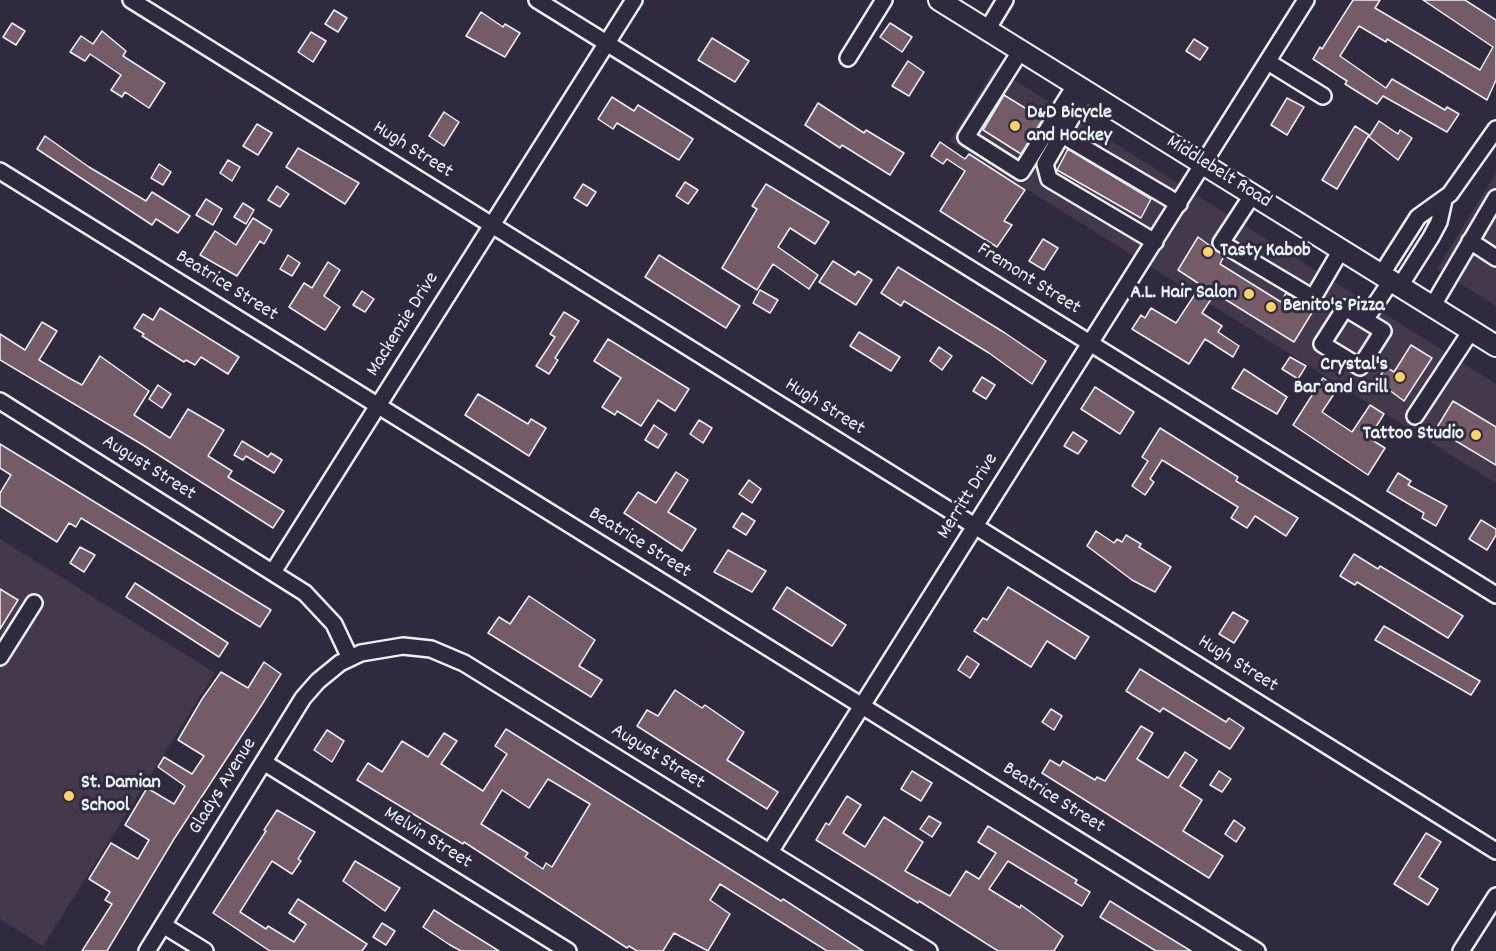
<!DOCTYPE html>
<style>
body{margin:0}
canvas{display:block;background:#2f2a3d}
</style>
<canvas width="1496" height="951"></canvas>
<script>
const ctx = document.querySelector('canvas').getContext('2d');
ctx.lineJoin = 'round';
function fill(path, color) { ctx.fillStyle = color; ctx.fill(path, 'evenodd'); }
const shape = rows => new Path2D(rows.map(r => 'M' + r).join(''));
function stroke(path, color, width, dash) { ctx.strokeStyle = color; ctx.lineWidth = width; ctx.lineCap = dash ? 'butt' : 'round'; ctx.setLineDash(dash || []); ctx.stroke(path); }
function drawText(font, color, halo, rows, align = 'center') {
  ctx.font = font + ' Dekko,sans-serif'; ctx.lineWidth = 6; ctx.setLineDash([]); ctx.textBaseline = 'middle'; ctx.strokeStyle = halo; ctx.fillStyle = color; for (const [text, x, y, turn = 0] of rows) {
    ctx.save(); ctx.translate(x, y); ctx.rotate((+turn || 0) * Math.PI / 180); ctx.textAlign = isNaN(turn) ? turn : align; if (halo) ctx.strokeText(text, 0, 0); ctx.fillText(text, 0, 0); ctx.restore();
  }
}
fill(shape([
 [995,68,1496,384,1496,483,950,141],
 [1496,173,1496,306,1437,269],
 [0,539,215,673,43,946,0,919]
]), '#44394a');
const building = shape([
 [1353,0,1380,0,1375,8,1480,70,1493,47,1423,0,1465,0,1496,20,1496,80,1487,100,1387,39,1386,42,1359,26,1340,56,1386,88,1392,79,1445,110,1447,107,1459,114,1447,132,1383,96,1377,104,1345,84,1347,81,1313,59,1320,47,1322,49,1353,0],
 [334,10,347,18,338,32,325,24,334,10],
 [481,12,503,27,505,24,520,33,505,57,466,36,481,12],
 [12,23,25,31,16,45,3,37,12,23],
 [890,23,912,37,902,52,880,37,890,23],
 [102,31,126,51,123,56,165,83,149,108,125,92,122,97,111,90,121,75,90,54,85,61,70,52,81,36,93,44,102,31],
 [311,32,326,41,313,62,298,52,311,32],
 [712,38,749,61,735,82,698,60,712,38],
 [1194,39,1208,48,1200,60,1186,51,1194,39],
 [908,61,924,72,909,96,892,86,908,61],
 [1004,95,1043,119,1021,154,983,130,1004,95],
 [612,97,634,111,638,105,693,139,679,160,617,123,613,129,598,119,612,97],
 [1287,98,1304,107,1287,135,1271,125,1287,98],
 [818,103,864,133,866,130,904,153,890,175,842,145,840,148,805,125,818,103],
 [444,112,459,122,444,146,429,136,444,112],
 [1379,121,1398,134,1400,130,1412,138,1398,160,1369,137,1379,121],
 [257,124,272,133,258,155,243,146,257,124],
 [1355,126,1369,135,1337,189,1322,180,1355,126],
 [45,136,89,167,146,201,152,192,190,216,178,233,156,219,152,225,37,149,45,136],
 [940,142,965,159,969,154,1025,190,1004,221,1012,225,997,247,940,211,965,171,947,159,943,164,931,156,940,142],
 [298,148,359,183,345,204,286,167,298,148],
 [1068,149,1151,199,1141,218,1057,170,1068,149],
 [228,160,240,167,232,181,220,173,228,160],
 [159,164,171,172,163,185,151,178,159,164],
 [685,182,698,190,688,204,676,196,685,182],
 [583,184,596,192,587,206,574,198,583,184],
 [766,184,829,222,815,244,790,228,778,247,818,275,809,289,773,264,757,290,722,268,757,209,752,206,766,184],
 [277,186,289,194,280,207,268,200,277,186],
 [206,199,222,209,213,225,196,215,206,199],
 [243,203,254,210,246,224,234,217,243,203],
 [253,218,272,230,264,244,260,241,237,276,200,255,215,231,236,245,253,218],
 [1198,237,1224,256,1220,264,1281,302,1286,293,1313,311,1294,342,1215,293,1202,313,1222,326,1218,332,1239,346,1233,357,1205,339,1189,364,1132,329,1141,315,1145,318,1151,308,1176,323,1201,285,1178,270,1198,237],
 [1043,239,1058,248,1044,270,1029,261,1043,239],
 [288,255,300,263,292,276,280,269,288,255],
 [659,255,740,306,726,328,645,277,659,255],
 [833,261,855,275,858,271,872,280,856,305,819,282,833,261],
 [328,262,340,270,324,296,340,307,325,330,289,307,304,283,312,288,328,262],
 [898,267,1005,333,1046,361,1032,384,989,353,904,301,901,306,881,293,898,267],
 [760,290,778,300,770,313,753,303,760,290],
 [362,291,374,299,365,312,353,305,362,291],
 [160,308,239,357,228,374,201,357,195,365,186,360,184,362,142,336,144,334,134,328,143,314,153,320,160,308],
 [564,312,579,321,555,358,558,360,549,374,536,366,555,337,550,334,564,312],
 [42,322,57,331,39,360,69,378,82,385,100,356,149,391,134,415,170,438,188,409,224,430,208,456,232,471,228,477,284,511,273,528,143,445,0,360,0,334,25,350,42,322],
 [859,332,900,357,891,371,850,346,859,332],
 [608,339,689,389,675,411,658,400,641,426,617,411,615,415,602,407,621,378,594,361,608,339],
 [1411,345,1432,358,1404,401,1377,381,1386,367,1394,372,1411,345],
 [939,347,952,356,942,370,930,361,939,347],
 [1290,357,1306,366,1298,379,1282,369,1290,357],
 [1244,369,1287,397,1277,414,1232,388,1244,369],
 [982,377,995,385,986,399,973,391,982,377],
 [1323,378,1338,388,1322,412,1352,432,1370,405,1384,414,1369,438,1385,448,1368,475,1293,425,1323,378],
 [158,385,171,394,162,408,149,399,158,385],
 [1095,387,1134,412,1120,434,1081,409,1095,387],
 [478,394,528,424,531,419,546,428,529,456,465,415,478,394],
 [1453,401,1496,427,1496,465,1436,429,1453,401],
 [699,420,712,428,703,443,690,434,699,420],
 [654,425,667,434,658,448,645,440,654,425],
 [1160,428,1238,477,1236,481,1298,518,1286,536,1255,516,1247,528,1231,518,1238,507,1162,460,1150,479,1154,482,1145,495,1132,486,1148,461,1142,457,1160,428],
 [1073,432,1087,441,1078,454,1064,446,1073,432],
 [242,441,268,457,271,453,282,460,274,473,246,456,243,460,234,455,242,441],
 [0,444,271,610,260,627,81,518,76,527,69,523,57,542,0,506,0,493,11,475,0,468,0,444],
 [676,472,688,480,668,512,696,529,682,551,624,513,638,492,656,503,676,472],
 [1398,473,1411,481,1408,485,1447,506,1436,526,1422,518,1424,513,1387,491,1398,473],
 [749,480,761,489,752,503,739,494,749,480],
 [742,513,755,521,746,535,733,527,742,513],
 [1481,520,1496,529,1496,535,1487,550,1469,539,1481,520],
 [1096,531,1114,543,1117,539,1122,542,1126,535,1141,544,1139,547,1171,567,1155,592,1132,580,1087,546,1096,531],
 [80,547,95,555,84,572,70,563,80,547],
 [728,550,766,571,752,592,714,572,728,550],
 [1354,554,1378,569,1380,566,1463,616,1448,638,1357,582,1355,585,1340,576,1354,554],
 [135,583,228,643,219,657,126,597,135,583],
 [787,587,846,625,832,646,773,609,787,587],
 [1008,587,1089,637,1075,659,1047,641,1031,667,974,631,983,618,987,620,1008,587],
 [0,589,18,600,0,629,0,589],
 [529,596,595,640,579,666,602,680,591,697,488,633,499,617,510,624,529,596],
 [1233,612,1248,621,1234,643,1219,634,1233,612],
 [1384,626,1480,681,1471,695,1375,640,1384,626],
 [967,656,979,664,970,678,958,670,967,656],
 [264,662,281,674,261,706,174,839,107,951,82,951,112,904,105,900,110,892,89,879,111,843,138,859,149,840,125,825,147,788,174,804,185,786,158,767,164,757,192,774,204,756,178,740,202,699,221,672,248,688,264,662],
 [1140,669,1226,722,1229,718,1244,728,1230,749,1163,708,1160,712,1126,691,1140,669],
 [675,690,702,708,705,705,744,732,727,760,778,792,767,809,637,726,647,710,658,716,675,690],
 [1051,709,1062,716,1054,730,1042,722,1051,709],
 [1141,726,1153,733,1137,759,1168,778,1185,752,1197,760,1180,786,1202,800,1183,831,1223,856,1209,878,1042,773,1050,760,1060,766,1063,761,1095,780,1097,777,1105,781,1141,726],
 [506,729,781,901,783,899,863,951,827,951,720,884,710,900,730,914,708,951,674,933,663,951,637,951,629,946,627,948,464,842,463,844,357,780,368,763,382,772,402,741,428,757,444,733,457,741,441,764,483,791,507,754,495,746,506,729],
 [548,779,590,804,552,867,546,863,543,869,525,857,528,853,481,824,502,790,529,808,548,779],
 [327,730,344,741,332,762,314,750,327,730],
 [912,771,932,783,921,801,901,789,912,771],
 [1219,771,1231,779,1222,792,1210,785,1219,771],
 [847,796,861,805,843,833,865,847,884,817,923,842,905,871,950,896,966,871,979,879,996,853,978,842,988,826,1077,880,1075,883,1090,892,1082,906,1008,861,989,889,1020,908,1021,905,1063,936,1054,951,998,951,919,901,918,903,816,840,826,823,829,825,847,796],
 [277,810,315,832,298,859,301,861,292,874,272,861,240,912,266,929,268,926,294,942,306,924,289,913,298,899,367,944,362,951,270,951,213,913,266,831,264,830,277,810],
 [929,816,941,823,932,837,920,829,929,816],
 [1234,820,1245,828,1236,842,1225,834,1234,820],
 [1426,833,1441,842,1419,877,1438,889,1428,905,1394,884,1426,833],
 [355,861,400,888,385,911,343,881,355,861],
 [1110,901,1142,921,1191,951,1156,951,1120,929,1100,917,1110,901],
 [434,910,454,923,499,951,461,951,450,945,423,927,434,910],
 [382,923,395,931,386,945,373,937,382,923]
]);
fill(building, '#745b67');
stroke(building, '#e8f1f8', 1.5);
const minor = shape([
 [131,0,1496,851],
 [537,0,1496,595],
 [987,30,1005,0],
 [1021,50,966,137,1021,172,1076,84],
 [848,58,884,0],
 [1268,62,1323,96],
 [1087,91,1045,164,1049,179,1155,242],
 [1064,136,1179,204],
 [0,171,1257,951],
 [1253,194,1221,243,1313,298,1341,250],
 [1470,241,1496,258],
 [1381,275,1418,217,1450,194,1496,129],
 [1400,286,1431,237,1439,222,1444,200],
 [1432,307,1496,198],
 [1365,320,1383,331,1360,367,1322,344,1345,308,1365,320,1391,281],
 [0,401,305,593,334,624,350,658],
 [1415,416,1471,331],
 [273,572,634,0],
 [0,657,34,603],
 [265,763,568,951],
 [770,852,1306,0],
 [163,925,205,951],
 [147,951,303,698,318,681,340,663,361,653,403,646,431,649,464,663,929,951],
 [1461,951,1496,896]
]);
const major = shape([
 [939,0,1496,346]
]);
stroke(minor, '#e8f1f8', 20);
stroke(major, '#e8f1f8', 24);
stroke(minor, '#2f2a3d', 15);
stroke(major, '#2f2a3d', 20);
for (const [x, y, r, color] of [
 [1015,126,6,"#ffd166"],
 [1208,252,6,"#ffd166"],
 [1249,294,6,"#ffd166"],
 [1271,307,6,"#ffd166"],
 [1400,377,6,"#ffd166"],
 [1476,435,6,"#ffd166"],
 [69,796,6,"#ffd166"]
]) { const dot = new Path2D(); dot.arc(x, y, r, 0, 2 * Math.PI); ctx.fillStyle = color; ctx.fill(dot); stroke(dot, '#2f2a3d', 2); }
drawText('bold 20px', '#e8f1f8', '#2f2a3d', [
 ["D&D Bicycle",1027,114],
 ["and Hockey",1027,137],
 ["Tasty Kabob",1220,252],
 ["A.L. Hair Salon",1237,294,"right"],
 ["Benito's Pizza",1283,307],
 ["Crystal's",1388,366,"right"],
 ["Bar and Grill",1388,389,"right"],
 ["Tattoo Studio",1464,435,"right"],
 ["St. Damian",81,784],
 ["School",81,807]
], 'left');
drawText('20px', '#e8f1f8', '#2f2a3d', [
 ["Hugh Street",412,151,32],
 ["Middlebelt Road",1218,173,32],
 ["Fremont Street",1028,280,32],
 ["Beatrice Street",226,287,32],
 ["Mackenzie Drive",404,325,-58],
 ["Hugh Street",824,408,32],
 ["August Street",148,469,32],
 ["Merritt Drive",969,497,-58],
 ["Beatrice Street",639,544,32],
 ["Hugh Street",1237,665,32],
 ["August Street",657,758,32],
 ["Gladys Avenue",224,787,-58],
 ["Beatrice Street",1053,799,32],
 ["Melvin Street",427,839,32]
]);
</script>
